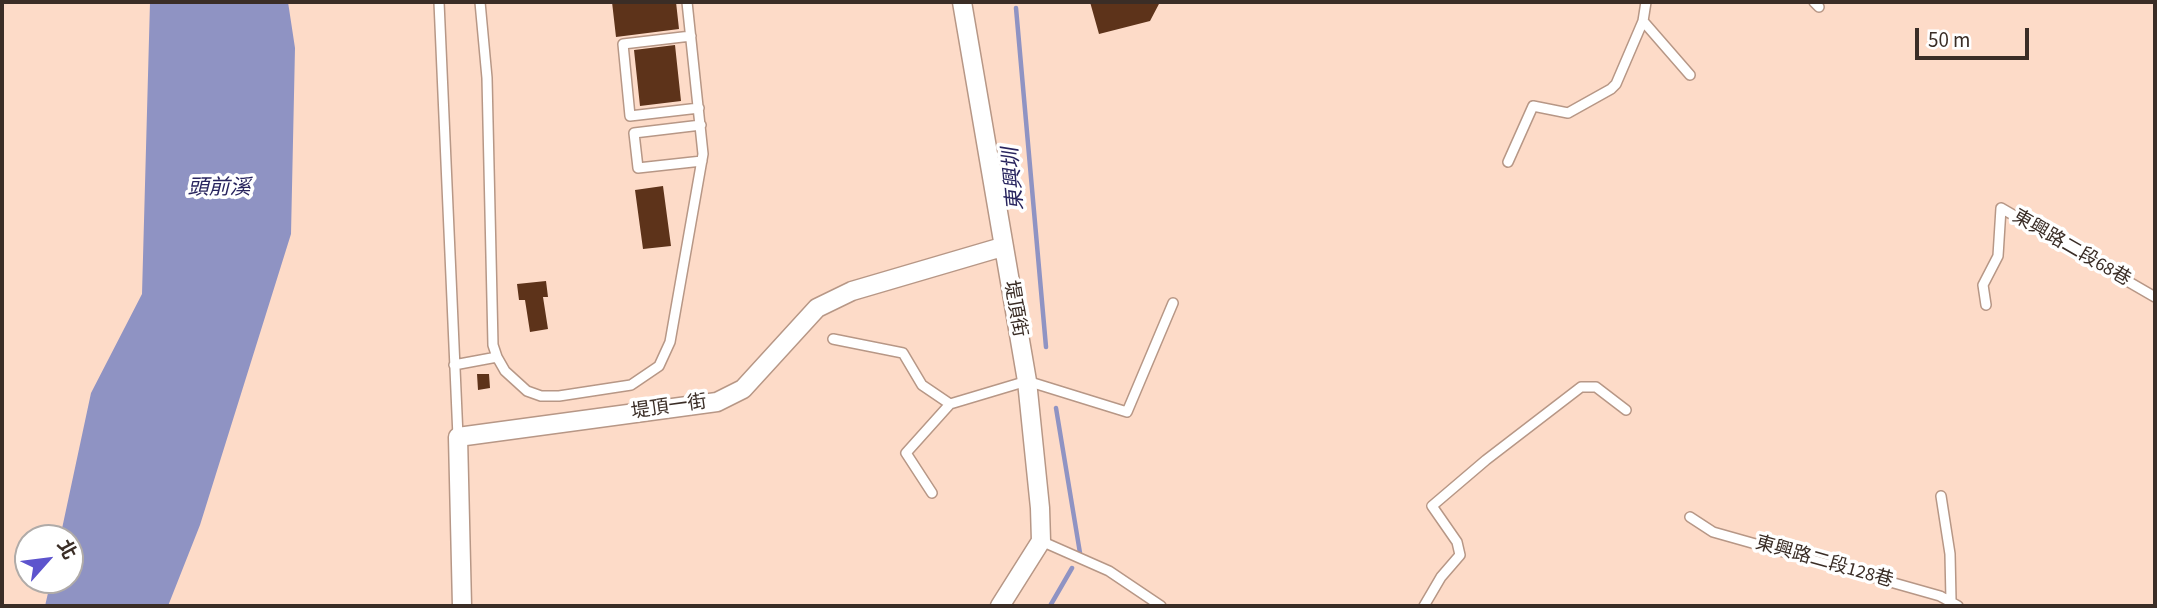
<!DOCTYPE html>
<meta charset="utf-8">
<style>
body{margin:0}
#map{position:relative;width:2157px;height:608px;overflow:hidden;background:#fddbc8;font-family:"Source Sans 3","Noto Sans TC",sans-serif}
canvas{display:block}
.frame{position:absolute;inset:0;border:4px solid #3a2d26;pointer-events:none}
.north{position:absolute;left:14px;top:524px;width:70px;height:70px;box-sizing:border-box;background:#fff;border:2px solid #b0aba8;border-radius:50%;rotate:62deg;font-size:19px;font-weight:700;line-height:28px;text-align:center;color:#3a2d26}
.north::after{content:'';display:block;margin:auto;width:24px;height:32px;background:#5d54cd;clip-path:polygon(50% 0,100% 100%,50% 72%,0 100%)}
.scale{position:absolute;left:1915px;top:28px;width:114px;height:32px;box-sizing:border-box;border:4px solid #3a2d26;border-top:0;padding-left:9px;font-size:21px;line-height:24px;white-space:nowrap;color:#3a2d26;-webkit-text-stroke:5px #fff;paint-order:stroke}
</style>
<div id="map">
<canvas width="2157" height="608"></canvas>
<div class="frame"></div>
<div class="north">北</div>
<div class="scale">50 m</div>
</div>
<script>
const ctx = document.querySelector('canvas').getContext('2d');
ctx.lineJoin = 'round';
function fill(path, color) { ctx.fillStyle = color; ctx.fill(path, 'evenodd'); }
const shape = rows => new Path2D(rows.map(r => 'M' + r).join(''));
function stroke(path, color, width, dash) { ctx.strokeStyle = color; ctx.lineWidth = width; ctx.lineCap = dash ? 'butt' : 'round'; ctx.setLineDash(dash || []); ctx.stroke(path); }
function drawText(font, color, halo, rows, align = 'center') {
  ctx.font = font + ' "Source Sans 3","Noto Sans TC",sans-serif'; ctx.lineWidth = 7; ctx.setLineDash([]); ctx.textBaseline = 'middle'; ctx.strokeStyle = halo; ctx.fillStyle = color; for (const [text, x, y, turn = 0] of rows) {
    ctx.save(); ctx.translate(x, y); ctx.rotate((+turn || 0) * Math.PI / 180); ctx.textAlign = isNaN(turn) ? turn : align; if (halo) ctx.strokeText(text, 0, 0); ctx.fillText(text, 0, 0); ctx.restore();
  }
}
fill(shape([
 [150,2,288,2,295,48,291,234,200,525,168,606,45,606,51,580,70,580,70,538,60,538,91,393,142,294]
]), '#8f93c3');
stroke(shape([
 [1016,8,1046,347],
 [1056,408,1080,553],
 [1050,606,1072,568]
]), '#8f93c3', 4.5);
fill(shape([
 [612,2,676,2,679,29,616,37],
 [1090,2,1160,2,1150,21,1099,34],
 [675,45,681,101,640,106,634,50],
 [663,186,671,246,643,249,635,190],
 [546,281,548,297,543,297,548,329,530,332,525,300,519,300,517,284],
 [477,374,489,374,490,388,478,390]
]), '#5d331a');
const lane = shape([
 [439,2,458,437],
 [480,2,487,78,493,345,497,357,505,371,527,391,541,396,559,396,631,385,659,366,670,342,703,154,687,2],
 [1814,2,1819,7],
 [1643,21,1690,75],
 [691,36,623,44,630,116,699,108],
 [701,125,634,133,638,168,702,161],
 [1508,162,1533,106,1568,113,1611,89,1616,84,1643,21,1646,2],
 [1986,305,1983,285,1998,256,2001,208,2155,297],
 [833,339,903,353,922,385,950,404,1027,381,1127,412,1173,303],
 [454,365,497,357],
 [932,493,906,453,950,404],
 [1941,496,1950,554,1951,600],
 [1690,517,1713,532,1940,596,1958,606],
 [1041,541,1109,571,1161,606],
 [1424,606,1441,577,1460,555,1457,542,1432,506,1486,460,1581,387,1596,387,1626,410]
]);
const street = shape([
 [962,2,1027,381,1040,508,1041,541,1000,606],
 [462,606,458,437,717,402,743,389,817,308,852,291,1002,247]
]);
stroke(lane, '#b79786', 12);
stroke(street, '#b79786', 21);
stroke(lane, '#fff', 9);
stroke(street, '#fff', 18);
drawText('19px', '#3a2d26', '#fff', [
 ["東興路二段68巷",2071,249,30],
 ["堤頂街",1014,309,80],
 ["堤頂一街",669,408,-8],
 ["東興路二段128巷",1824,563,16]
]);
drawText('italic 21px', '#28245e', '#fff', [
 ["東興圳",1015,179,-95],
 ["頭前溪",219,189]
]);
</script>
